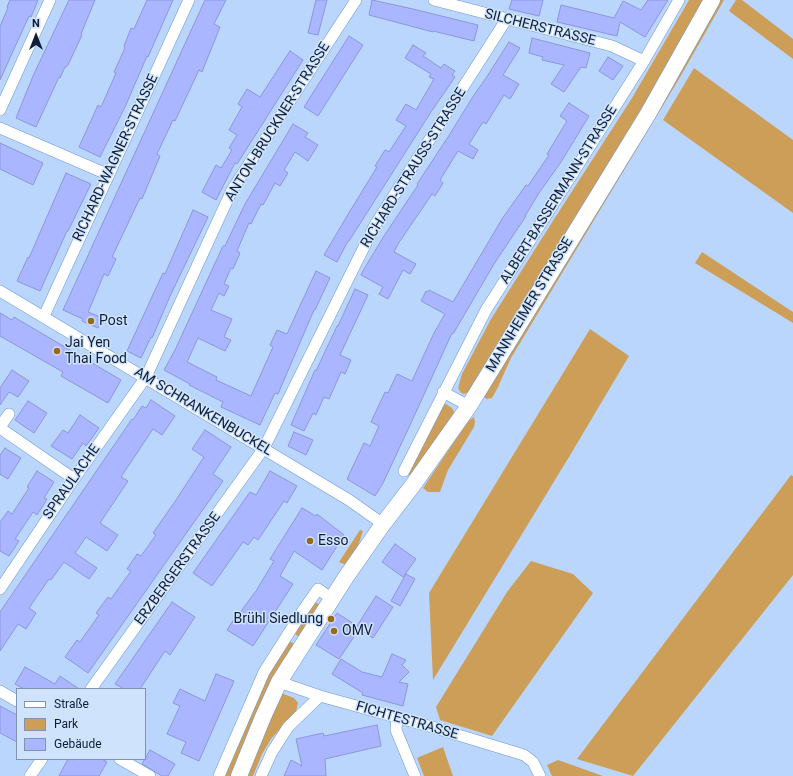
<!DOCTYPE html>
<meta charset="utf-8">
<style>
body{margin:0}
#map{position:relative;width:793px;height:776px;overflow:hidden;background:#bbd6fd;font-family:Roboto,sans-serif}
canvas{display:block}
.legend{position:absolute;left:16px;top:688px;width:130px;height:72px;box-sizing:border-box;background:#d0e3fd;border:1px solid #8294ad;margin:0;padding:5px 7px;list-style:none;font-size:12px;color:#0d1e35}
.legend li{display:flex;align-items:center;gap:8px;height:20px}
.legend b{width:20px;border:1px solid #8294ad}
.north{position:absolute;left:16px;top:16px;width:40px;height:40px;-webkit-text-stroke:3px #d0e3fd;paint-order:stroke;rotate:0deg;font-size:11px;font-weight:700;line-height:16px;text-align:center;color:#0d1e35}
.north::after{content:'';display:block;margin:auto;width:14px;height:18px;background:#0d1e35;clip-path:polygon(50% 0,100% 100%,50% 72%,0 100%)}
</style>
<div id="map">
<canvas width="793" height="776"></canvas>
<ul class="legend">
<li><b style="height:5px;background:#fff"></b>Straße</li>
<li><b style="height:11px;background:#cd9e57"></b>Park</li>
<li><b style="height:11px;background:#aab6ff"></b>Gebäude</li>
</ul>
<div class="north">N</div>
</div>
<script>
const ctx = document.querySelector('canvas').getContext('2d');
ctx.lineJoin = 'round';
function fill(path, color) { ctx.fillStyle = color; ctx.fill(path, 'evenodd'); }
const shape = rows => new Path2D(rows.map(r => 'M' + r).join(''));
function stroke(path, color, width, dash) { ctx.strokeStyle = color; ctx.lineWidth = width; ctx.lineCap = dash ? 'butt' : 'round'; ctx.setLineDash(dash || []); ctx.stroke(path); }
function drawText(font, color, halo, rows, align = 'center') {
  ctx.font = font + ' Roboto,sans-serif'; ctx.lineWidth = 3; ctx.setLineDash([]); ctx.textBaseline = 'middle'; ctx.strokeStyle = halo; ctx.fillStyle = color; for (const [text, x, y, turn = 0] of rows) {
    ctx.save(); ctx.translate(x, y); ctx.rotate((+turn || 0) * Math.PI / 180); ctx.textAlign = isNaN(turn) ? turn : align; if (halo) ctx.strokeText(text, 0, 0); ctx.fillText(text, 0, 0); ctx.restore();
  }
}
fill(shape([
 [689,0,705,0,668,65,469,392,464,394,461,393,458,388,462,374,491,319,551,224,632,98],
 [719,0,724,0,679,79,511,358,497,389,492,398,486,399,484,396,485,394],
 [736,0,742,0,793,39,793,59,729,11],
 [694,68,793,140,793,213,663,120],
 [702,252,793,312,793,323,695,263],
 [590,329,629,356,569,457,433,680,429,593],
 [446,404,452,408,454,412,453,417,411,475,408,475,437,411,441,406],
 [474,417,475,422,474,427,448,470,440,492,428,492,423,488,468,421],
 [791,475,793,476,793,575,633,776,577,759],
 [360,530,363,531,358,546,346,565,339,562],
 [531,561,573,574,593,593,492,736,440,720,436,707,507,592],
 [314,602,319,604,319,607,300,638,294,633],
 [288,640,296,645,232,776,224,776,266,677],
 [281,693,294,698,298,703,296,711,271,739,262,754,253,776,244,776],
 [443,747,453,776,424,776,417,758],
 [558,760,603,776,552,776,547,765]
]), '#cd9e57');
const building = shape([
 [10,0,38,0,31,17,29,16,0,80,0,26,8,8,7,7,10,0],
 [69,0,95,0,81,34,82,35,68,65,66,67,65,67,60,78,59,77,36,127,16,118,33,76,69,0],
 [147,0,173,0,148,57,147,56,125,107,100,157,79,147,98,105,101,107,116,73,114,72,125,48,124,46,131,28,134,29,147,0],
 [205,0,226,0,214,24,220,27,202,72,199,70,175,121,173,120,157,154,160,156,142,199,140,198,112,257,116,259,108,276,104,274,92,303,88,312,103,318,98,328,82,321,83,319,63,310,205,0],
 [316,0,327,0,318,35,308,33,316,0],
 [372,0,413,9,478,25,474,41,433,31,433,32,369,15,372,0],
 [512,0,543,0,539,16,509,9,512,0],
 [648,0,668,0,645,37,620,22,617,36,557,22,561,5,614,18,623,1,641,10,648,0],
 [349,36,363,45,318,116,304,107,349,36],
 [532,38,590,53,586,68,581,67,564,92,551,84,564,65,542,60,543,57,529,53,532,38],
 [509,42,520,48,503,75,519,84,510,99,504,95,486,124,483,122,469,144,478,150,473,159,458,151,440,180,443,183,435,196,432,194,398,244,394,252,416,264,410,274,403,270,388,299,379,294,383,287,361,275,364,269,384,236,418,185,417,184,448,137,474,95,486,78,509,42],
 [413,45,426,53,423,56,441,68,444,64,455,71,452,75,455,77,431,112,349,241,348,241,337,262,324,255,347,216,377,167,375,166,385,150,389,152,406,126,396,120,406,104,416,110,434,79,429,77,431,74,405,58,413,45],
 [290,51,303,60,237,164,235,163,216,200,202,192,216,165,221,168,232,150,229,148,237,135,229,130,242,107,238,104,247,89,260,97,290,51],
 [608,57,623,66,613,80,599,71,608,57],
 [569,103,589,116,561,162,539,193,525,216,526,216,494,264,453,334,452,333,411,423,383,483,375,496,347,479,364,443,370,446,379,426,371,422,385,392,388,393,397,374,412,381,434,333,445,314,421,301,426,291,428,292,429,290,453,302,502,219,526,185,528,186,549,155,547,154,567,121,560,116,569,103],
 [293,124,308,133,305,137,318,145,308,161,295,152,284,170,288,173,280,186,275,183,263,205,261,204,251,224,249,223,237,251,240,253,233,269,231,268,224,284,229,286,224,296,219,293,211,310,232,319,224,337,231,340,225,351,198,338,187,362,217,377,216,380,251,396,273,347,270,345,277,330,287,334,316,271,330,278,315,310,314,310,278,394,275,393,260,425,221,407,223,402,189,385,190,384,164,370,175,350,223,246,225,246,245,204,293,124],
 [0,143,43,163,33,185,0,169,0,143],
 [66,173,91,184,68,231,67,231,40,291,17,281,28,257,29,258,66,173],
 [193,210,208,217,171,294,152,338,151,337,141,358,127,351,163,273,165,274,193,210],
 [355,289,368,295,340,355,351,360,345,374,341,372,329,399,324,397,316,415,313,413,304,431,291,425,315,370,316,371,337,326,338,326,355,289],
 [0,313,12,320,14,317,121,380,108,403,61,376,63,372,0,336,0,313],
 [12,370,29,381,18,397,9,392,0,405,0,388,12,370],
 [151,400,175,416,162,435,153,429,121,477,128,481,100,523,118,535,107,551,86,537,75,553,97,568,89,579,64,562,51,580,49,579,29,608,36,613,26,629,18,624,0,651,0,612,132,419,133,420,142,406,146,408,151,400],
 [28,401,47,413,34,433,15,420,28,401],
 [80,415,99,428,86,446,83,443,72,459,51,446,63,430,68,433,80,415],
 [205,430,231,447,213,474,223,481,88,673,65,657,77,640,80,642,99,615,96,613,108,597,111,599,131,571,127,569,137,554,141,556,156,535,153,533,174,503,204,457,192,449,205,430],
 [294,432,313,440,306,455,288,446,294,432],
 [5,448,21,458,8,479,0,474,0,455,5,448],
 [37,471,54,482,44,498,47,499,37,515,33,512,15,539,19,541,9,556,0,551,0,522,8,511,12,514,29,488,27,487,37,471],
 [270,471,297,486,287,503,284,501,258,540,254,537,248,545,243,542,212,586,193,573,250,492,256,495,270,471],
 [302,508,316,516,317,514,344,535,322,570,294,551,280,576,293,584,253,646,227,630,238,613,239,614,256,591,274,561,270,559,302,508],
 [395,544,416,559,403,577,382,562,395,544],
 [406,574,415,579,400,606,391,601,406,574],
 [376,596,393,607,373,638,359,629,339,659,316,645,337,613,357,626,376,596],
 [172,602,195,617,170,655,165,651,140,689,124,689,115,684,172,602],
 [392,654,406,660,402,665,409,672,399,682,408,684,403,706,362,695,363,693,332,674,341,659,362,672,382,677,392,654],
 [25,667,55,684,60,676,79,689,24,689,15,684,25,667],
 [216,674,234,681,199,761,181,753,186,742,167,734,180,706,173,703,180,689,205,701,216,674],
 [0,706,17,715,17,742,0,733,0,706],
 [377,725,381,746,325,759,326,776,284,776,291,760,302,766,296,739,323,733,324,736,377,725],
 [150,750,175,764,168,776,162,776,142,764,150,750],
 [68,759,102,759,107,762,99,776,59,776,68,759]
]);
fill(building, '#aab6ff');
stroke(building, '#8b96db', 1);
const minor = shape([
 [434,0,612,46,644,61],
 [0,110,50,0],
 [0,128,109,175],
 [0,291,349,500,383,524],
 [44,316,189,0],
 [443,392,469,406],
 [0,427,9,414],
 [0,428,74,479],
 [404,471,486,310,644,61,679,0],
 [0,589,74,479,146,377,232,190,356,0],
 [279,682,320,696,432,727,524,755,533,762,540,776],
 [91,689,264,448,375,225,506,20],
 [0,691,17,701],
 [397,718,396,730,415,776],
 [120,759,150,776],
 [30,776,42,759],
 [219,776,264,672,304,609,318,589,332,599],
 [261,776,272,752,288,727,320,696]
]);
const secondary = shape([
 [239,776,263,717,279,682,346,577,383,524,413,485,469,406,648,114,712,0]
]);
stroke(minor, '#6a96d2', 12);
stroke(secondary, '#6a96d2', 17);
stroke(minor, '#fff', 11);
stroke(secondary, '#fff', 16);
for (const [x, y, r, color] of [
 [91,321,4,"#976a18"],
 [57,351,4,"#976a18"],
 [310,541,4,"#976a18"],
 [331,619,4,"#976a18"],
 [334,631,4,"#976a18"]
]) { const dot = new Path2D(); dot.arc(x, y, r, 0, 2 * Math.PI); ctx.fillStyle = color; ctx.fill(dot); stroke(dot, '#d0e3fd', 1.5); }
drawText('14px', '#0d1e35', '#d0e3fd', [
 ["SILCHERSTRASSE",540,28,14],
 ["ANTON-BRUCKNER-STRASSE",278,122,-58],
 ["RICHARD-WAGNER-STRASSE",116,158,-65],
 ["RICHARD-STRAUSS-STRASSE",414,168,-58],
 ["ALBERT-BASSERMANN-STRASSE",559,195,-58],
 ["MANNHEIMER STRASSE",530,305,-59],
 ["AM SCHRANKENBUCKEL",203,412,31],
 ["SPRAULACHE",72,482,-55],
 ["ERZBERGERSTRASSE",178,569,-54],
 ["FICHTESTRASSE",407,721,16]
]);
drawText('14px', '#0d1e35', '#d0e3fd', [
 ["Post",99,321],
 ["Jai Yen",65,343],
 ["Thai Food",65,359],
 ["Esso",318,541],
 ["Brühl Siedlung",323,619,"right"],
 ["OMV",342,631]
], 'left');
</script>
